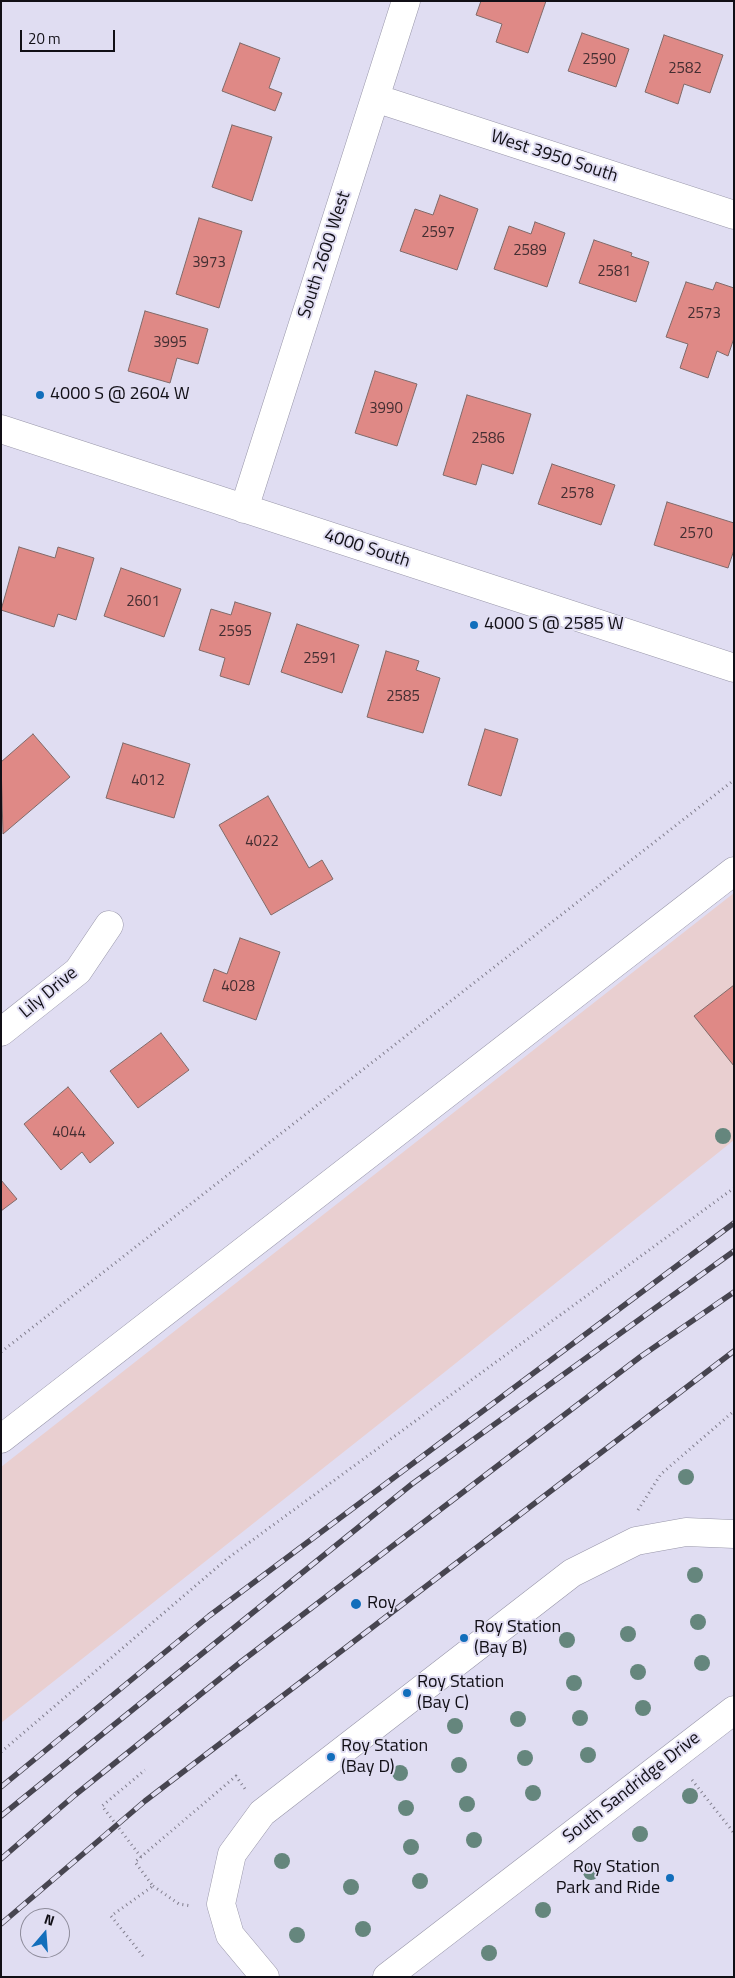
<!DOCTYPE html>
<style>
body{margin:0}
#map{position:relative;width:735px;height:1978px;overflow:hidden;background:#e0ddf2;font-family:"Titillium Web",sans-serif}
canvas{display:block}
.frame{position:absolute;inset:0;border:2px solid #110f16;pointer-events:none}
.north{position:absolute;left:20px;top:1908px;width:50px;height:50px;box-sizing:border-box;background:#e0ddf2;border:1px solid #8d8b9a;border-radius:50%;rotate:18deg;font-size:14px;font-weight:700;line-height:20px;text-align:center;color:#110f16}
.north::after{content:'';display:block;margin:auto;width:18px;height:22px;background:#126ebb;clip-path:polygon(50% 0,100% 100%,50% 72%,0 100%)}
.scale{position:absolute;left:20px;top:30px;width:95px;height:22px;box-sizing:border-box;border:2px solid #110f16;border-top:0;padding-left:6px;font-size:15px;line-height:18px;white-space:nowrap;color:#110f16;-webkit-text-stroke:4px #e0ddf2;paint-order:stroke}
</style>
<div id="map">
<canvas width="735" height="1978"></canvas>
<div class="frame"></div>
<div class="north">N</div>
<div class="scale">20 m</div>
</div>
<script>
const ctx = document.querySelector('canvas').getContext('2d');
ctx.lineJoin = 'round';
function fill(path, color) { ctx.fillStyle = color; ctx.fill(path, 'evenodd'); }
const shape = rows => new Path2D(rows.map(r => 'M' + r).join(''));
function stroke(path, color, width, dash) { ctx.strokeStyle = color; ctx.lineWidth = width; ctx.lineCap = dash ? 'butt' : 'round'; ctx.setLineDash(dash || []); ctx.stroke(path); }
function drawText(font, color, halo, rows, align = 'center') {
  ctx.font = font + ' "Titillium Web",sans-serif'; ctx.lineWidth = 4; ctx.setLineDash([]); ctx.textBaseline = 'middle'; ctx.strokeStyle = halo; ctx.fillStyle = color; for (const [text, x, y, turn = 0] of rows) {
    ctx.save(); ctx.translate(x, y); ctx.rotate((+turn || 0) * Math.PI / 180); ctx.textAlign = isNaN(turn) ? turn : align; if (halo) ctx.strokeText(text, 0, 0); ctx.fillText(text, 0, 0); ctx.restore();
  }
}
fill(shape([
 [734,893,734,1140,446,1371,1,1723,1,1467]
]), '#e9cfd0');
const building = shape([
 [481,1,546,1,528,53,496,42,502,24,476,15,481,1],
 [582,33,629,49,616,87,568,71,582,33],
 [664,35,723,55,710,93,684,84,678,104,645,92,664,35],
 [240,43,280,58,269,88,282,93,275,111,222,91,240,43],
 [232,125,272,137,252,201,212,187,232,125],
 [440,195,478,209,457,270,400,251,415,209,433,215,440,195],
 [199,218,242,231,219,308,176,294,199,218],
 [535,222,565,233,547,287,494,269,509,226,531,234,535,222],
 [594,240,632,253,631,256,649,262,636,302,579,283,594,240],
 [686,282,713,290,716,282,734,288,734,338,728,356,717,351,708,378,680,368,688,344,666,337,686,282],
 [145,311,208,329,198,364,177,358,170,383,128,371,145,311],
 [375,371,417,384,397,446,355,433,375,371],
 [467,395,531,414,513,474,482,464,476,485,443,475,467,395],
 [552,464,615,485,601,525,538,504,552,464],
 [667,502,734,523,734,550,728,568,654,545,667,502],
 [19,547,55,558,58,547,94,558,76,620,58,614,54,627,1,610,19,547],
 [121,568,181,589,164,637,104,616,121,568],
 [235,602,271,613,249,685,220,676,225,658,199,650,211,609,231,615,235,602],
 [297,624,359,645,342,693,281,672,297,624],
 [386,651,419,661,416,670,440,678,423,733,367,717,386,651],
 [485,729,518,739,501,796,468,785,485,729],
 [33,734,70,777,3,834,1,762,33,734],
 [123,743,190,764,174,818,106,798,123,743],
 [268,796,309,868,322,860,333,879,271,915,219,825,268,796],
 [240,938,280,952,256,1020,203,1001,214,969,227,974,240,938],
 [734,985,734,1066,694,1016,734,985],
 [161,1033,189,1070,138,1108,110,1071,161,1033],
 [68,1087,114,1143,90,1163,82,1152,61,1170,24,1124,68,1087],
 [1,1180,17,1199,1,1211,1,1180]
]);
fill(building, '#df8986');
stroke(building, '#806a69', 1);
const minor = shape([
 [375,98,734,215],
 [1,429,734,668],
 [244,509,406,1],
 [1,1032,78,971,109,925],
 [1,1439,734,871],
 [265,1977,230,1935,221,1904,232,1854,262,1813,572,1573,636,1541,686,1532,734,1534],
 [387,1977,734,1710]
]);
stroke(minor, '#9896a9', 29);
stroke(shape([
 [1,1352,734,780],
 [638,1510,661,1474,734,1411],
 [1,1752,228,1558,734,1188],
 [692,1780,734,1833],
 [141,1857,102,1806,145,1770],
 [153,1886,179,1904,192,1906],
 [143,1956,111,1916,153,1886,135,1862,236,1776,245,1789]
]), '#827f8e', 3, [1, 4]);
stroke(minor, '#fff', 28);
const rail = shape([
 [1,1787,209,1616,734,1223],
 [1,1816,412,1484,734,1251],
 [1,1859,75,1795,242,1661,640,1357,734,1292],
 [1,1924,145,1801,734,1351]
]);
stroke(rail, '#474550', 5.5);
stroke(rail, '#e0ddf2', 4, [11]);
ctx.fillStyle = '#65867d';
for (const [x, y] of [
 [723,1136],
 [686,1477],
 [695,1575],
 [698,1622],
 [628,1634],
 [567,1640],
 [702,1663],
 [638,1672],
 [574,1683],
 [643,1708],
 [580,1718],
 [518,1719],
 [455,1726],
 [588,1755],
 [525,1758],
 [459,1765],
 [400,1773],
 [533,1793],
 [690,1796],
 [467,1804],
 [406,1808],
 [640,1834],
 [474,1840],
 [411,1847],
 [282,1861],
 [591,1872],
 [420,1881],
 [351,1887],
 [543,1910],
 [363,1929],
 [297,1935],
 [489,1953]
]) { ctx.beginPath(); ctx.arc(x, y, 8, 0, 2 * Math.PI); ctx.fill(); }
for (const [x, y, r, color] of [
 [40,395,5,"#126ebb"],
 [474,625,5,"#126ebb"],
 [356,1604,6,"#126ebb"],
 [464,1638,5,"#126ebb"],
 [407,1693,5,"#126ebb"],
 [331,1757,5,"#126ebb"],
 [670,1878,5,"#126ebb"]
]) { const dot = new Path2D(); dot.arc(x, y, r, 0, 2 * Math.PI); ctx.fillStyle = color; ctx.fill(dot); stroke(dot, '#e0ddf2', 2); }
drawText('15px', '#442e32', null, [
 ["2590",599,60],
 ["2582",685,69],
 ["2597",438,233],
 ["2589",530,251],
 ["3973",209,263],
 ["2581",614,272],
 ["2573",704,314],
 ["3995",170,343],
 ["3990",386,409],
 ["2586",488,439],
 ["2578",577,494],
 ["2570",696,534],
 ["2601",143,602],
 ["2595",235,632],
 ["2591",320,659],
 ["2585",403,697],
 ["4012",148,781],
 ["4022",262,842],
 ["4028",238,987],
 ["4044",69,1133]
]);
drawText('18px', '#110f16', '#e0ddf2', [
 ["West 3950 South",554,157,18],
 ["South 2600 West",325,255,-72],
 ["4000 South",367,549,18],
 ["Lily Drive",49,993,-40],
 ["South Sandridge Drive",632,1788,-38]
]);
drawText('18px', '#110f16', '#e0ddf2', [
 ["4000 S @ 2604 W",50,395],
 ["4000 S @ 2585 W",484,625],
 ["Roy",367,1604],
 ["Roy Station",474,1628],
 ["(Bay B)",474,1649],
 ["Roy Station",417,1683],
 ["(Bay C)",417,1704],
 ["Roy Station",341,1747],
 ["(Bay D)",341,1768],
 ["Roy Station",660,1868,"right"],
 ["Park and Ride",660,1889,"right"]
], 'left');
</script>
